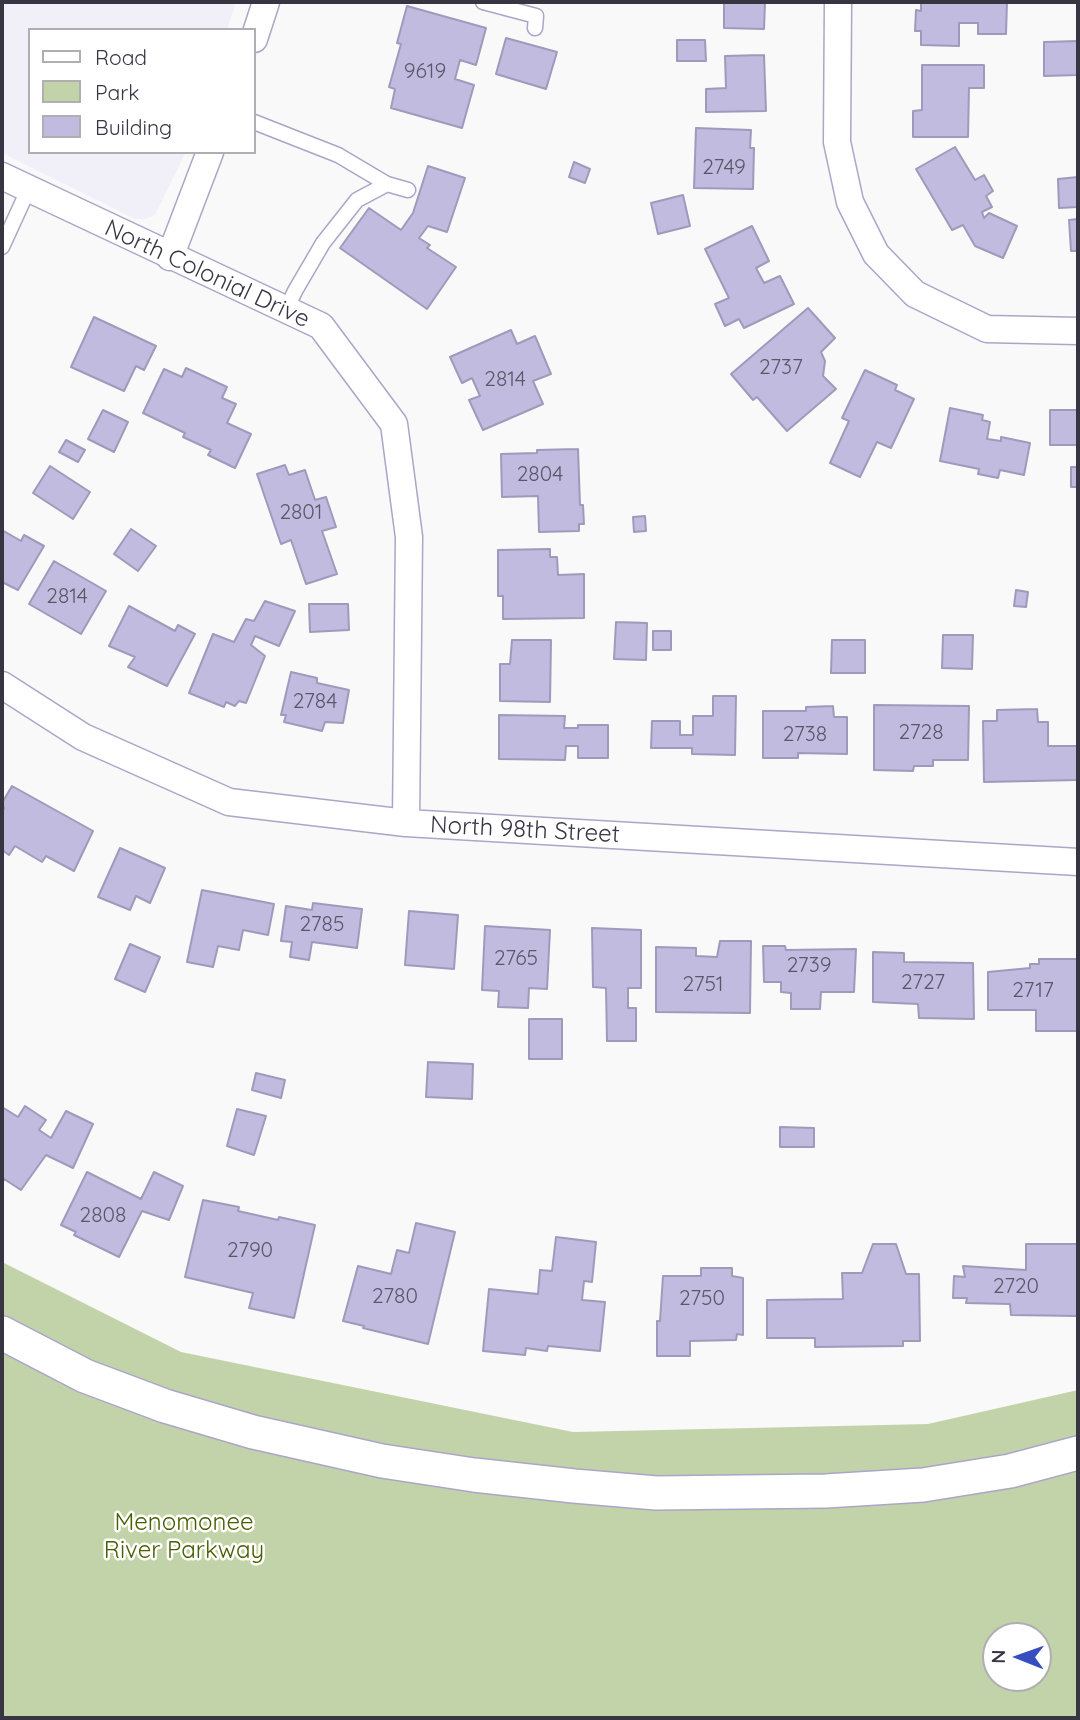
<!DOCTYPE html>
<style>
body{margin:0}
#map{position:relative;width:1080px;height:1720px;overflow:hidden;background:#f9f9f9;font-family:Quicksand,sans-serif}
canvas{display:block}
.frame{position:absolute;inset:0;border:4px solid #373542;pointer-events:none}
.legend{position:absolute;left:28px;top:28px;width:228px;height:126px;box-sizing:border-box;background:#fff;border:2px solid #afaeb3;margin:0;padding:9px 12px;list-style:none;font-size:21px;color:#373542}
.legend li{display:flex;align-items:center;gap:14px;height:35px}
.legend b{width:35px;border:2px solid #afaeb3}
.north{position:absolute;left:982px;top:1622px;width:70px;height:70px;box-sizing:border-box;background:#fff;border:2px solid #afaeb3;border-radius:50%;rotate:271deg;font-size:19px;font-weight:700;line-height:28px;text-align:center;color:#373542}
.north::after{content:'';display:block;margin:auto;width:24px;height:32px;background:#384dc0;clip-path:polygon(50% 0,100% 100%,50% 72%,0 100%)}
</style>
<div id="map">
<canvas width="1080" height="1720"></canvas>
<div class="frame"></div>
<ul class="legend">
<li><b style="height:9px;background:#fff"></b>Road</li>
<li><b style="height:19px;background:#c3d3a9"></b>Park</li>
<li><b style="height:19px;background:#c1bcdf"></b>Building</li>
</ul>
<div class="north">N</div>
</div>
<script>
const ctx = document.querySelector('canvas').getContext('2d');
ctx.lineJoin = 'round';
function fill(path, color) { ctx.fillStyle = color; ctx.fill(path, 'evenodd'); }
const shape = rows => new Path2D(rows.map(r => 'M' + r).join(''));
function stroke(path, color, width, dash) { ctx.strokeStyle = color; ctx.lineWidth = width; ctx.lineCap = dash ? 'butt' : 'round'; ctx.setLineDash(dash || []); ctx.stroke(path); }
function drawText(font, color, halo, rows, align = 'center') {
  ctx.font = font + ' Quicksand,sans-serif'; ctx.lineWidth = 5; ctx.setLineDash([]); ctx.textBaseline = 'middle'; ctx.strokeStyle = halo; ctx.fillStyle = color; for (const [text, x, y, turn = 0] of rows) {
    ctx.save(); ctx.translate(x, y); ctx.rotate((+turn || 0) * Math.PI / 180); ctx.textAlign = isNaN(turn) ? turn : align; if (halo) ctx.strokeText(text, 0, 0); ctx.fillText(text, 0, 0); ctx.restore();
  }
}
fill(shape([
 [2,2,236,2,227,30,30,30,30,152,186,152,155,215,145,219,135,219,2,153]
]), '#f1f0f9');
fill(shape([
 [2,1262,181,1352,573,1432,928,1424,1078,1390,1078,1718,2,1718],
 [996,1636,1038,1636,1038,1678,996,1678]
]), '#c3d3a9');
const building = shape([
 [724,2,765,3,764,29,724,28,724,2],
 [921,2,1007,2,1006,34,978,34,978,23,959,23,959,46,921,45,921,31,915,31,916,10,921,11,921,2],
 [407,6,486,28,476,65,460,60,455,79,474,85,462,128,391,108,395,89,389,87,401,44,397,43,407,6],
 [506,38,557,52,546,89,496,74,506,38],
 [677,40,705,40,706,61,677,61,677,40],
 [1078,41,1078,75,1044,76,1044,42,1078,41],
 [764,55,766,111,706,112,706,89,726,88,725,56,764,55],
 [922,65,984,65,984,88,969,88,968,137,913,137,913,111,922,110,922,65],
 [696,128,751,130,750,148,754,148,753,189,694,188,696,128],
 [955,147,975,180,984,175,993,191,986,196,992,207,982,212,984,218,989,213,1017,226,1003,258,975,246,963,225,952,230,916,169,955,147],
 [574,162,590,169,585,183,569,177,574,162],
 [428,166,465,178,447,232,428,226,419,238,430,245,427,248,456,267,427,309,340,248,369,208,401,230,413,213,428,166],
 [1078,177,1078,207,1059,208,1058,179,1078,177],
 [683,195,690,226,658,234,651,203,683,195],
 [1078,219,1078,251,1071,251,1069,220,1078,219],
 [752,226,769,261,756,268,764,283,780,276,794,304,744,328,739,319,725,326,715,304,729,298,705,249,752,226],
 [808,308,835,338,821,352,825,361,823,376,836,389,787,431,757,397,753,400,731,374,808,308],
 [94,317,156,346,144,370,136,366,124,391,71,367,94,317],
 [511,330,517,344,535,336,551,374,533,381,543,404,483,430,469,400,480,396,472,378,462,383,450,357,511,330],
 [186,368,227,387,222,398,236,404,227,423,251,434,235,468,208,455,211,450,183,437,185,433,143,413,164,369,182,377,186,368],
 [865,370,897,385,895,390,914,399,891,448,877,442,860,477,830,463,849,421,842,418,865,370],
 [950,408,983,415,982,420,990,422,987,439,1001,441,1001,437,1030,443,1024,475,1000,470,998,478,978,474,979,469,940,461,950,408],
 [103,410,128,422,114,452,88,439,103,410],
 [1050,410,1078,410,1078,445,1050,445,1050,410],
 [66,440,85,450,78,462,59,452,66,440],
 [578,449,580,505,583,505,584,524,579,524,579,531,539,532,538,496,502,497,501,454,537,453,537,450,578,449],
 [285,465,289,475,305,470,315,500,326,497,336,527,322,531,337,574,306,584,291,540,281,544,257,474,285,465],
 [50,466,90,492,73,519,33,493,50,466],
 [1071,467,1078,467,1078,487,1071,487,1071,467],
 [645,516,646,531,634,532,633,517,645,516],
 [131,529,156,546,138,571,114,554,131,529],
 [2,530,21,541,24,535,44,546,18,590,2,582,2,530],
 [550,549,550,557,557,557,558,575,584,574,584,618,503,619,503,596,498,596,498,550,550,549],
 [54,561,106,591,81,634,29,604,54,561],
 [1016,590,1028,592,1026,607,1014,606,1016,590],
 [265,601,295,611,279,646,255,636,251,645,265,656,246,703,239,701,235,706,226,702,224,707,189,693,213,634,234,642,246,619,254,621,265,601],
 [309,604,348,604,349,630,310,632,309,604],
 [129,606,175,631,178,625,195,634,167,686,128,667,135,657,109,646,129,606],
 [616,622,647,623,646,660,614,659,616,622],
 [653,631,671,631,671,650,653,650,653,631],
 [943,635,973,635,972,669,942,668,943,635],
 [512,640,551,640,550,702,500,701,500,664,510,664,512,640],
 [832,640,865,640,865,673,831,673,832,640],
 [291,672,317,678,317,683,349,690,343,723,325,722,322,731,284,722,286,715,281,715,291,672],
 [713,696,736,696,735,755,692,754,692,748,651,748,652,721,680,721,680,735,693,735,693,716,713,716,713,696],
 [874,705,969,706,968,760,933,760,933,766,914,766,913,771,874,770,874,705],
 [833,706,834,717,847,717,847,754,798,753,798,758,763,758,763,711,806,711,806,707,833,706],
 [1037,709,1038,722,1048,722,1048,746,1078,746,1078,780,984,782,983,721,997,721,997,710,1037,709],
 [499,715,565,716,564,728,578,728,578,725,608,725,608,758,578,758,578,746,566,746,565,760,499,759,499,715],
 [12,786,93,831,74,871,46,856,42,862,15,846,9,855,2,850,2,813,4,808,2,803,12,786],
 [120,848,165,868,150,903,136,896,130,910,98,897,120,848],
 [202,890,274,904,268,935,243,930,239,950,218,946,213,967,187,962,202,890],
 [313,903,362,909,357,948,312,942,309,960,290,957,292,942,281,941,286,906,312,910,313,903],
 [409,911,458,915,454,969,405,965,409,911],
 [485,926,550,930,547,989,529,988,528,1008,498,1007,499,991,482,990,485,926],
 [592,928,641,930,641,988,628,988,628,1008,636,1008,636,1041,607,1041,606,988,593,987,592,928],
 [720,941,751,941,750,1013,656,1012,656,947,696,948,696,956,717,957,720,941],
 [130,944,160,957,145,992,115,979,130,944],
 [763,946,785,946,786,950,856,949,854,992,821,992,820,1009,791,1009,791,993,781,992,781,982,764,982,763,946],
 [873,952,904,953,904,962,973,963,974,1019,919,1018,918,1004,873,1002,873,952],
 [1039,959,1078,959,1078,1031,1036,1031,1036,1010,988,1010,988,972,1030,968,1030,964,1039,964,1039,959],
 [529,1019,562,1019,562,1059,529,1059,529,1019],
 [428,1062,473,1064,472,1099,426,1097,428,1062],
 [256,1073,285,1080,281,1098,252,1090,256,1073],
 [25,1106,46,1120,39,1130,51,1138,66,1111,93,1124,73,1168,46,1155,21,1190,4,1179,2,1182,2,1107,18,1117,25,1106],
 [237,1109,266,1116,254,1155,227,1146,237,1109],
 [780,1127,814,1128,814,1147,780,1147,780,1127],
 [87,1172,141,1199,154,1172,183,1186,169,1220,142,1211,119,1257,74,1235,76,1232,61,1225,87,1172],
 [203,1200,239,1207,238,1211,278,1220,279,1217,315,1225,294,1318,249,1308,253,1293,185,1277,203,1200],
 [416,1223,455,1232,428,1344,363,1328,364,1326,343,1321,358,1266,391,1274,397,1250,409,1253,416,1223],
 [556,1237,596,1242,592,1282,584,1281,582,1300,605,1302,600,1351,548,1346,547,1351,526,1348,525,1355,483,1351,489,1289,538,1294,540,1270,552,1271,556,1237],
 [873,1244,896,1244,906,1274,919,1274,920,1341,903,1341,903,1346,815,1347,815,1338,767,1338,767,1300,843,1299,842,1273,862,1273,873,1244],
 [1026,1244,1078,1244,1077,1316,1011,1315,1010,1304,966,1303,967,1298,953,1298,954,1276,965,1277,963,1266,1026,1270,1026,1244],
 [701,1268,732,1268,732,1276,743,1278,743,1335,737,1334,736,1340,690,1341,690,1356,657,1356,657,1321,660,1321,663,1276,701,1276,701,1268]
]);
fill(building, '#c1bcdf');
stroke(building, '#9e9abb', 2);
const service = shape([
 [483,2,536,16,535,28],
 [254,122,338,155,387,184],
 [2,247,28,190],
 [286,310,295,291,323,243,357,200,387,184,408,190]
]);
const minor = shape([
 [838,2,837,142,850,202,876,254,915,294,987,329,1078,331],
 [254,39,266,2],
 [2,176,321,326,394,424,409,537,406,823],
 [170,257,210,152],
 [2,685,83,737,229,802,406,823,1078,862]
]);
const tertiary = shape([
 [2,1333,85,1376,165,1406,253,1432,382,1461,474,1475,574,1486,656,1493,826,1491,923,1485,1010,1471,1078,1453]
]);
stroke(service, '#aaa6c7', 17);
stroke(minor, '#aaa6c7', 29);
stroke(tertiary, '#aaa6c7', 36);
stroke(service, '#fff', 14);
stroke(minor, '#fff', 26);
stroke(tertiary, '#fff', 33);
drawText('21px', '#5a5769', null, [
 ["9619",425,72],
 ["2749",724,168],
 ["2737",781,368],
 ["2814",505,380],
 ["2804",540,475],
 ["2801",301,513],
 ["2814",67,597],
 ["2784",315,702],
 ["2728",921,733],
 ["2738",805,735],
 ["2785",322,925],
 ["2765",516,959],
 ["2739",809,966],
 ["2727",923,983],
 ["2751",703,985],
 ["2717",1033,991],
 ["2808",103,1216],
 ["2790",250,1251],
 ["2720",1016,1287],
 ["2780",395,1297],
 ["2750",702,1299]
]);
drawText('24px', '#373542', '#fff', [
 ["North Colonial Drive",207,274,25],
 ["North 98th Street",525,830,3]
]);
drawText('24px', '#485f00', '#fff', [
 ["Menomonee",184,1523],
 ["River Parkway",184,1551]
]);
</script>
